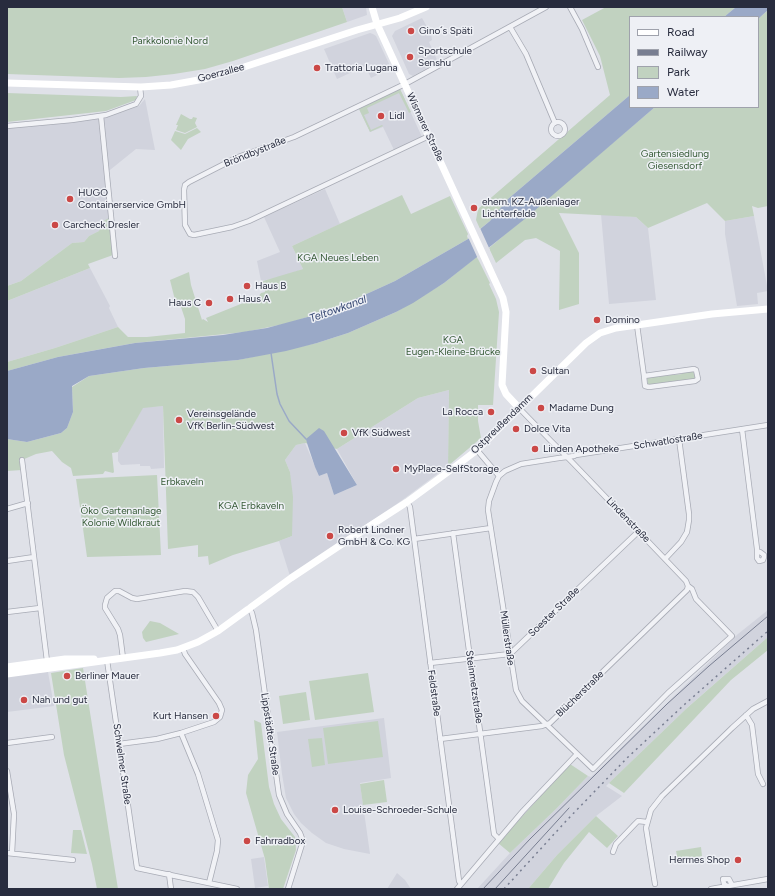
<!DOCTYPE html>
<meta charset="utf-8">
<style>
body{margin:0}
#map{position:relative;width:775px;height:896px;overflow:hidden;background:#dfe1e8;font-family:Figtree,sans-serif}
canvas{display:block}
.frame{position:absolute;inset:0;border:8px solid #282c3e;pointer-events:none}
.legend{position:absolute;left:629px;top:16px;width:130px;height:92px;box-sizing:border-box;background:#eef0f5;border:1px solid #9fa2ac;margin:0;padding:5px 7px;list-style:none;font-size:12px;color:#282c3e}
.legend li{display:flex;align-items:center;gap:8px;height:20px}
.legend b{width:20px;border:1px solid #9fa2ac}
</style>
<div id="map">
<canvas width="775" height="896"></canvas>
<div class="frame"></div>
<ul class="legend">
<li><b style="height:5px;background:#fff"></b>Road</li>
<li><b style="height:5px;background:#787e91"></b>Railway</li>
<li><b style="height:11px;background:#c1d2c0"></b>Park</li>
<li><b style="height:11px;background:#9aa9c7"></b>Water</li>
</ul>
</div>
<script>
const ctx = document.querySelector('canvas').getContext('2d');
ctx.lineJoin = 'round';
function fill(path, color) { ctx.fillStyle = color; ctx.fill(path, 'evenodd'); }
const shape = rows => new Path2D(rows.map(r => 'M' + r).join(''));
function stroke(path, color, width, dash) { ctx.strokeStyle = color; ctx.lineWidth = width; ctx.lineCap = dash ? 'butt' : 'round'; ctx.setLineDash(dash || []); ctx.stroke(path); }
function drawText(font, color, halo, rows, align = 'center') {
  ctx.font = font + ' Figtree,sans-serif'; ctx.lineWidth = 3; ctx.setLineDash([]); ctx.textBaseline = 'middle'; ctx.strokeStyle = halo; ctx.fillStyle = color; for (const [text, x, y, turn = 0] of rows) {
    ctx.save(); ctx.translate(x, y); ctx.rotate((+turn || 0) * Math.PI / 180); ctx.textAlign = isNaN(turn) ? turn : align; if (halo) ctx.strokeText(text, 0, 0); ctx.fillText(text, 0, 0); ctx.restore();
  }
}
fill(shape([
 [342,7,366,7,367,15,347,22],
 [422,18,431,34,432,40,429,42,438,62,413,76,409,74,392,36,395,31],
 [370,33,373,34,376,36,391,68,371,78,365,66,337,79,324,49],
 [400,89,422,137,394,150,383,127,370,132,359,109],
 [145,99,155,150,136,149,105,174,109,216,108,219,103,221,99,231,89,236,84,242,72,243,21,281,7,286,7,125,87,117,102,119,139,106],
 [325,189,340,224,292,246,303,269,280,277,261,281,257,261,280,252,264,217],
 [601,214,636,217,648,228,656,300,609,304],
 [754,216,768,291,757,293,758,304,737,306,725,234,725,221],
 [90,268,110,306,109,308,118,327,55,348,7,362,7,301],
 [449,390,448,466,401,501,290,576,279,541,292,536,290,472,285,460,296,445,305,443,319,476,327,473,334,495,357,485,337,449,418,398],
 [163,406,164,468,151,469,150,466,140,466,140,464,121,465,118,461,118,452,143,407],
 [768,610,768,637,689,706,606,786,622,796,596,816,557,855,528,889,477,889,510,853,556,809,588,776,591,777,738,634],
 [48,672,54,706,7,712,7,676],
 [384,718,391,778,360,783,370,854,344,849,326,843,312,833,301,823,294,814,286,798,282,774,277,732],
 [264,857,268,886,255,888,251,859],
 [397,873,405,880,411,889,387,889]
]), '#d1d3dd');
fill(shape([
 [7,7,342,7,347,22,233,61,205,69,174,74,146,77,119,78,7,74],
 [606,7,736,7,724,17,630,17,630,95,508,199,490,221,480,229,476,220,478,209,610,95,600,56,582,20],
 [768,10,768,206,758,208,752,206,754,216,725,221,707,203,648,228,636,217,559,213,579,253,579,304,559,310,560,251,536,238,525,240,496,263,489,248,655,107,758,107,758,19],
 [400,89,411,112,409,113,399,93,367,108,369,113,364,115,371,130,382,125,383,126,370,132,359,109],
 [7,93,121,97,137,96,136,100,106,111,7,122],
 [181,114,190,119,192,119,193,117,197,118,195,123,197,127,185,133,176,130,178,125,176,125],
 [197,128,201,132,188,139,181,150,171,140,175,131,185,134],
 [402,195,411,214,450,196,468,234,467,236,468,239,395,281,338,307,289,323,245,332,135,343,96,350,58,357,7,371,7,362,55,348,118,327,128,337,147,337,185,333,185,319,181,307,175,300,170,280,189,272,191,285,202,320,203,319,208,322,206,318,258,297,261,293,265,292,263,281,303,269,292,246],
 [109,218,113,255,88,264,90,268,7,301,7,286,21,281,72,243,84,242,89,236,99,231,103,221],
 [476,257,477,257,490,283,489,284,496,299,499,312,493,405,478,405,478,421,481,438,448,466,449,390,418,398,337,449,305,443,296,445,285,460,290,472,293,497,292,536,279,541,233,555,209,565,208,556,198,557,198,545,168,549,163,406,143,408,118,452,112,453,114,472,113,473,105,471,103,474,73,476,71,468,62,462,52,451,36,454,22,460,22,470,7,471,7,439,27,442,61,433,67,428,73,412,72,387,89,376,144,368,238,360,317,343,348,333,396,312,444,283],
 [683,371,693,371,695,377,694,380,684,381,683,380,662,383,660,384,650,386,648,385,647,378,659,375,661,376,682,374],
 [157,475,161,555,87,557,76,479],
 [150,621,160,623,179,634,146,642,143,638,142,632],
 [768,637,768,650,731,680,624,793,609,783,687,708],
 [83,668,113,858,118,889,97,889,92,864,64,755,51,673],
 [368,673,374,712,315,720,309,681],
 [306,692,310,720,283,724,279,696],
 [254,720,261,723,269,787,274,804,281,819,295,837,296,850,283,889,269,889,265,859,246,793,248,775,258,759],
 [378,721,383,757,328,764,323,728],
 [322,738,325,765,312,767,308,739],
 [570,764,588,776,556,809,510,853,498,843],
 [384,780,387,802,363,805,360,784],
 [596,816,618,836,607,848,589,832,564,863,548,889,528,889,557,855],
 [73,830,81,830,87,854,71,853],
 [701,847,702,856,678,860,676,851]
]), '#c1d2c0');
fill(shape([
 [736,7,768,7,768,10,758,19,758,17,724,17],
 [630,95,630,107,655,107,526,218,477,257,444,283,413,303,396,312,348,333,317,343,286,351,238,360,144,368,89,376,72,386,73,412,67,428,61,433,27,442,7,439,7,371,58,357,135,343,223,335,267,328,315,315,338,307,395,281,468,239,490,221,508,199],
 [319,428,324,431,357,485,334,495,327,473,319,476,315,467,307,443,306,439]
]), '#9aa9c7');
fill(shape([
 [480,228,490,250,478,259,468,237]
]), '#dfe1e8');
stroke(shape([
 [271,353,277,394,280,404,289,421,306,439]
]), '#9aa9c7', 1.5);
const street = shape([
 [570,7,582,29,598,67],
 [510,27,526,54,555,123],
 [101,116,115,256],
 '551 129a7 7 0 1 1 14 0a7 7 0 1 1-14 0Z',
 [7,126,72,120,106,115,136,104,141,96,140,87],
 [429,136,249,221,232,227,194,235,190,234,185,225,184,190,185,185,189,182,238,157,294,137,405,84,546,7],
 [637,325,644,376,645,386,649,387,695,381,698,379,696,370,694,369,644,376],
 [519,408,551,441,572,462,686,581,688,586,692,589,696,599,732,636,668,693,593,769,522,701,516,690,488,510,489,501,496,482,499,476,505,471,521,464,559,458,567,457,574,456,576,455,768,425],
 [742,429,757,549,757,558,759,561,763,560,764,557,764,555,760,552,758,552],
 [477,450,499,476],
 [22,460,47,661],
 [407,502,410,507,459,881,461,884],
 [7,509,28,503],
 [453,533,494,834,499,839],
 [414,539,491,528],
 [665,559,681,542,687,532,689,520,689,514,679,439],
 [7,561,34,557],
 [249,608,252,613,256,630,279,795,287,814,300,833,303,841,288,889],
 [7,612,40,608],
 [123,658,120,635,118,629,105,608,105,605,107,598,115,591,119,591,132,598,137,599,185,591,193,592,198,597,218,631],
 [107,660,137,868,237,889],
 [430,663,510,654,639,531],
 [746,715,752,725,758,774,763,784],
 [181,733,198,774,218,840,217,851,209,883],
 [440,739,542,726,550,723,687,590,688,586],
 [7,743,52,737],
 [119,744,157,739,181,733,214,722,220,717,222,710,219,703,185,654,183,648],
 [7,771,14,814,12,853],
 [613,852,616,844,635,824,638,821,647,822],
 [7,853,73,860],
 [169,874,171,889],
 [655,884,646,828,651,810,662,796,732,728,753,709,768,701],
 [727,886,724,884,723,879,729,879,732,885],
 [457,889,523,811,577,754],
 [711,889,768,879]
]);
stroke(street, '#a8abb5', 6);
stroke(street, '#f1f2f6', 4.5);
stroke(shape([
 [372,7,377,24,503,298,506,312,502,385,506,394,519,408],
 [7,83,141,87,171,85,204,79,244,67,357,30,400,18,426,7],
 [7,667,65,659,94,659],
 [7,674,160,653,177,650,198,642,218,631,291,578,342,544,407,502,452,469,477,450,586,343,600,333,616,328,637,325,712,314,768,309]
]), '#fff', 7);
stroke(shape([
 [483,889,530,839,667,704,709,666,768,616],
 [495,889,569,808]
]), '#787e91', 1);
stroke(shape([
 [504,889,567,820,627,758,685,704,768,631]
]), '#787e91', 1.5, [2, 4]);
for (const [x, y, r, color] of [
 [411,31,4,"#cb4846"],
 [410,57,4,"#cb4846"],
 [317,68,4,"#cb4846"],
 [381,116,4,"#cb4846"],
 [70,199,4,"#cb4846"],
 [474,208,4,"#cb4846"],
 [55,225,4,"#cb4846"],
 [247,286,4,"#cb4846"],
 [230,299,4,"#cb4846"],
 [209,303,4,"#cb4846"],
 [597,320,4,"#cb4846"],
 [533,371,4,"#cb4846"],
 [541,408,4,"#cb4846"],
 [491,412,4,"#cb4846"],
 [179,420,4,"#cb4846"],
 [516,429,4,"#cb4846"],
 [344,433,4,"#cb4846"],
 [535,449,4,"#cb4846"],
 [396,469,4,"#cb4846"],
 [330,536,4,"#cb4846"],
 [67,676,4,"#cb4846"],
 [24,700,4,"#cb4846"],
 [216,716,4,"#cb4846"],
 [335,810,4,"#cb4846"],
 [247,841,4,"#cb4846"],
 [738,860,4,"#cb4846"]
]) { const dot = new Path2D(); dot.arc(x, y, r, 0, 2 * Math.PI); ctx.fillStyle = color; ctx.fill(dot); stroke(dot, '#eef0f5', 1.5); }
drawText('10px', '#282c3e', '#eef0f5', [
 ["Gino´s Späti",419,31],
 ["Sportschule",418,51],
 ["Senshu",418,63],
 ["Trattoria Lugana",325,68],
 ["Lidl",389,116],
 ["HUGO",78,193],
 ["Containerservice GmbH",78,205],
 ["ehem. KZ-Außenlager",482,202],
 ["Lichterfelde",482,214],
 ["Carcheck Dresler",63,225],
 ["Haus B",255,286],
 ["Haus A",238,299],
 ["Haus C",201,303,"right"],
 ["Domino",605,320],
 ["Sultan",541,371],
 ["Madame Dung",549,408],
 ["La Rocca",483,412,"right"],
 ["Vereinsgelände",187,414],
 ["VfK Berlin-Südwest",187,426],
 ["Dolce Vita",524,429],
 ["VfK Südwest",352,433],
 ["Linden Apotheke",543,449],
 ["MyPlace-SelfStorage",404,469],
 ["Robert Lindner",338,530],
 ["GmbH & Co. KG",338,542],
 ["Berliner Mauer",75,676],
 ["Nah und gut",32,700],
 ["Kurt Hansen",208,716,"right"],
 ["Louise-Schroeder-Schule",343,810],
 ["Fahrradbox",255,841],
 ["Hermes Shop",730,860,"right"]
], 'left');
drawText('10px', '#365a36', '#eef0f5', [
 ["Parkkolonie Nord",170,41],
 ["Gartensiedlung",675,154],
 ["Giesensdorf",675,166],
 ["KGA Neues Leben",338,258],
 ["KGA",453,340],
 ["Eugen-Kleine-Brücke",453,352],
 ["Erbkaveln",182,482],
 ["KGA Erbkaveln",251,506],
 ["Öko Gartenanlage",121,511],
 ["Kolonie Wildkraut",121,523]
]);
drawText('10px', '#282c3e', '#eef0f5', [
 ["Goerzallee",221,73,-15],
 ["Wismarer Straße",425,127,65],
 ["Bröndbystraße",255,152,-22],
 ["Ostpreußendamm",502,424,-44],
 ["Schwatlostraße",668,441,-9],
 ["Lindenstraße",628,520,46],
 ["Soester Straße",554,612,-44],
 ["Müllerstraße",507,638,82],
 ["Steinmetzstraße",474,687,82],
 ["Feldstraße",434,693,82],
 ["Blücherstraße",580,694,-44],
 ["Lippstädter Straße",270,734,82],
 ["Schwelmer Straße",122,764,82]
]);
drawText('italic 11px', '#334571', '#eef0f5', [
 ["Teltowkanal",338,309,-20]
]);
</script>
